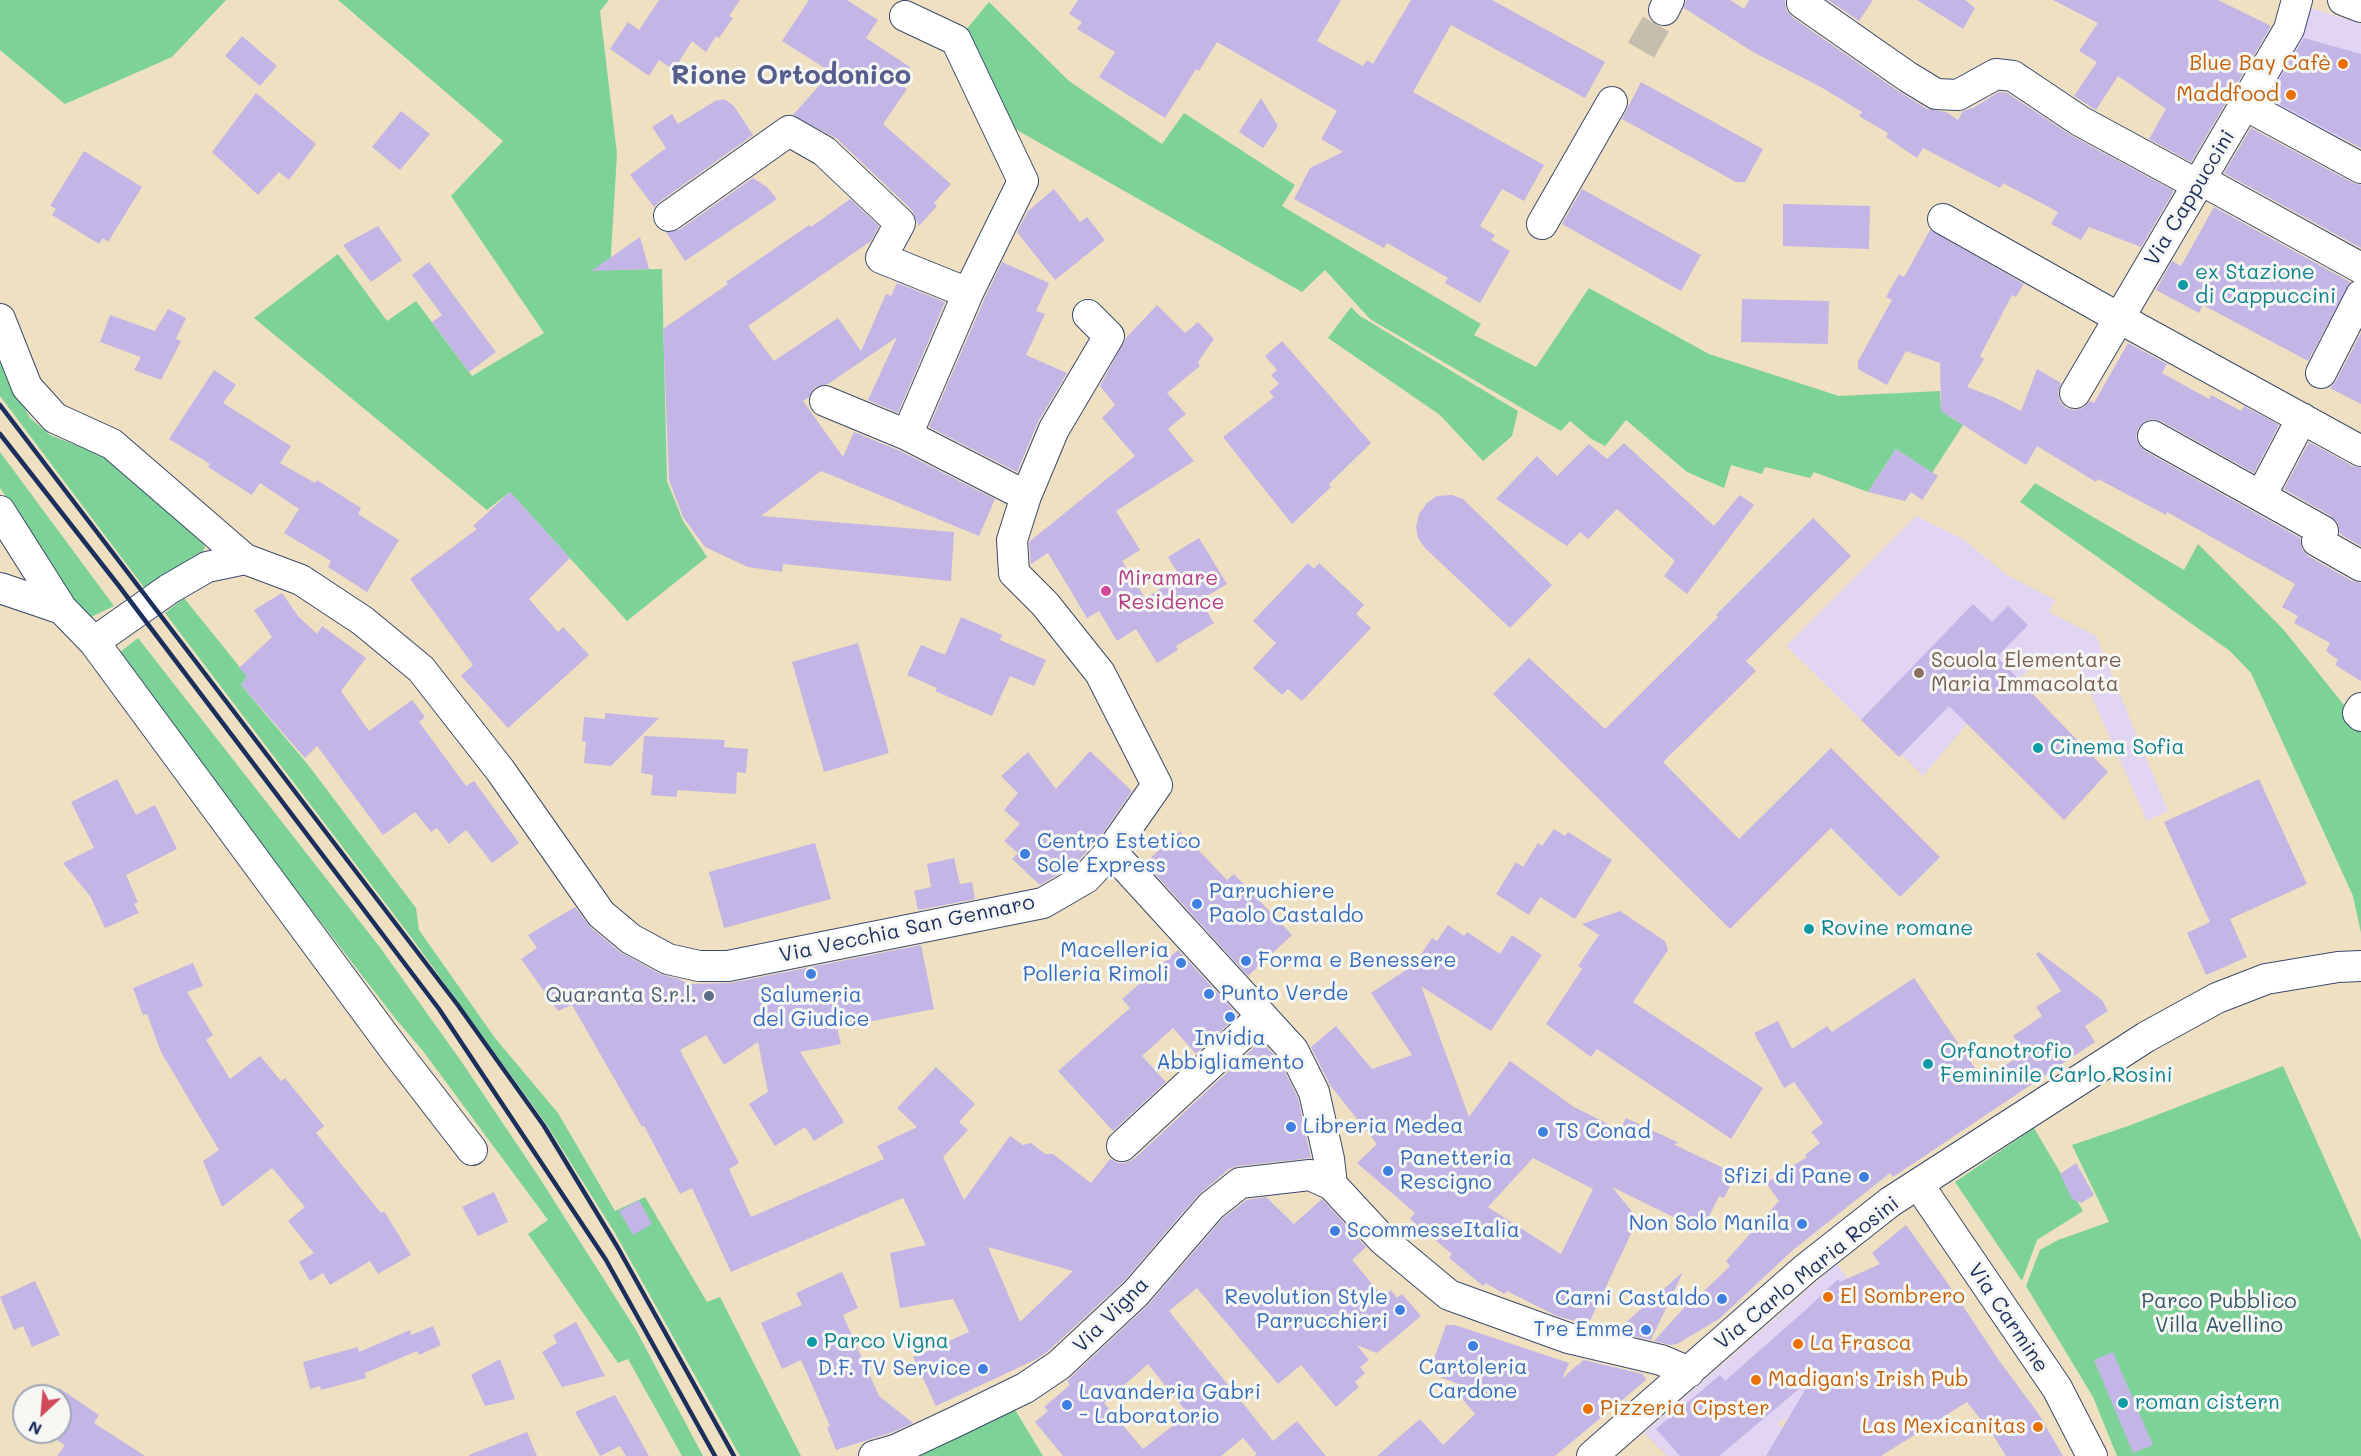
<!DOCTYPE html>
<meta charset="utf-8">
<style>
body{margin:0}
#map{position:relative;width:2361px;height:1456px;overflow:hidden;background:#efe0c1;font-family:Mali,sans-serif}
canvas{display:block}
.north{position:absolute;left:12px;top:1384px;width:60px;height:60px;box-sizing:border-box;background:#f6f6f2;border:2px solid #9ea6b7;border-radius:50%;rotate:206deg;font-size:16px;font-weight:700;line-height:24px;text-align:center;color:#1b2f5e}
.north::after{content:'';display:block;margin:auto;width:21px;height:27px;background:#d1495b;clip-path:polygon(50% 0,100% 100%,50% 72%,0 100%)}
</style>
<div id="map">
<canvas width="2361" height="1456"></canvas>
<div class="north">N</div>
</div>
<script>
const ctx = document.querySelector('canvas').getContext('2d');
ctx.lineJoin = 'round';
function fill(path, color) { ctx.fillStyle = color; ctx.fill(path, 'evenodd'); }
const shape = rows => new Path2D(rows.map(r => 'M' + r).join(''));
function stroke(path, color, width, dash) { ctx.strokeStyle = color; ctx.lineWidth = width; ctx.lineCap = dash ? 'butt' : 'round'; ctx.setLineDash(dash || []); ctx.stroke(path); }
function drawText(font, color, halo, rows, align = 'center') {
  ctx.font = font + ' Mali,sans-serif'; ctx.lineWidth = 6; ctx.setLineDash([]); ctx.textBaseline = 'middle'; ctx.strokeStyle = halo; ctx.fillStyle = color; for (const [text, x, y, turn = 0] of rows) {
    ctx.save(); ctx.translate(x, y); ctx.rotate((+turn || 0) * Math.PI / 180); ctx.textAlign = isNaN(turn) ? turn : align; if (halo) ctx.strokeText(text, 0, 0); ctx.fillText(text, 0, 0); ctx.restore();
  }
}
fill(shape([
 [2311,8,2361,24,2361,119,2349,116,2335,149,2257,108],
 [1916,516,1963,539,2007,575,2055,600,2049,612,2096,636,2168,811,2147,821,2079,668,2045,656,1967,724,1923,776,1902,755,1899,757,1786,646],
 [1837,1264,1892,1336,1882,1370,1778,1423,1805,1456,1667,1456,1644,1433]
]), '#e2d4f3');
fill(shape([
 [0,0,226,0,172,57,65,104,0,50],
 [338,0,609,0,600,11,617,154,610,270,662,269,667,481,683,521,707,557,627,621,510,492,487,510,254,318,338,254,387,321,416,301,472,376,544,333,451,196,503,141],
 [989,2,1069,81,1162,144,1184,113,1295,185,1282,206,1481,324,1474,335,1536,367,1589,288,1709,354,1839,396,1940,391,1941,411,1963,425,1932,473,1896,449,1868,492,1814,472,1810,478,1765,467,1762,474,1731,465,1724,488,1687,472,1626,420,1605,446,1590,438,1570,421,1561,431,1370,319,1325,270,1302,292,1010,126,961,36],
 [1351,307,1360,316,1518,411,1512,436,1483,461,1440,415,1328,338],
 [0,355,8,378,30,418,50,435,124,464,200,533,205,548,195,562,149,594,0,396],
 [0,452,114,606,87,619,0,488],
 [2035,483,2184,570,2198,544,2283,629,2352,715,2361,728,2361,933,2353,896,2251,673,2230,651,2020,502],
 [184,598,247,676,241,685,309,766,416,908,419,930,495,1038,558,1113,615,1211,645,1197,707,1302,720,1297,801,1456,740,1456,615,1233,547,1125,411,937,165,613],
 [138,638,379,946,461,1061,539,1177,636,1330,703,1456,682,1456,628,1359,618,1363,528,1234,548,1220,423,1051,395,1018,115,656],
 [2283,1066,2361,1240,2361,1456,2117,1456,2093,1397,2026,1286,2040,1250,2058,1240,2109,1222,2072,1145,2131,1125],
 [2034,1128,2083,1211,2037,1240,2022,1281,1955,1182],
 [1014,1408,1043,1456,918,1456]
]), '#7dd397');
fill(shape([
 [659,0,740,0,729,16,733,18,719,38,716,36,706,52,692,41,674,70,659,60,649,76,610,49,628,22,639,30],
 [809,0,847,0,878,20,866,38,910,67,899,83,907,89,883,124,951,184,934,203,937,206,919,226,912,210,836,138,793,115,831,72,782,41],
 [1078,0,1341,0,1317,41,1363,66,1367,60,1373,64,1411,0,1492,0,1605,62,1585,98,1451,25,1413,92,1544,165,1524,201,1502,189,1480,226,1495,235,1491,240,1510,251,1480,303,1445,283,1448,278,1387,243,1384,248,1294,199,1310,168,1343,152,1321,139,1337,111,1217,42,1199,71,1196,69,1165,118,1099,77,1115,52,1077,29,1082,22,1069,14],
 [1686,0,1730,0,1744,9,1749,0,1785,0,1786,10,1792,17,1898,91,1927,109,1946,112,1958,120,1963,111,1973,108,1999,92,2007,93,2072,136,2174,191,2141,247,2089,227,2081,240,2051,224,2058,212,2003,183,2000,188,1923,148,1917,158,1886,137,1888,133,1859,116,1862,112,1819,86,1753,52,1684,8],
 [1828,0,1873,0,1859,21],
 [1917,0,1965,0,1975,8,1963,29],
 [2053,0,2218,0,2271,26,2191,162,2149,139,2166,109,2118,76,2096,110,2074,96,2097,62,2079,51,2098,23],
 [242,36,277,66,260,86,225,56],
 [2304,38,2361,54,2361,148,2268,98],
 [1641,82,1763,149,1745,182,1736,182,1622,119],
 [256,93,316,144,289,180,279,172,258,195,212,152],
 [1261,98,1278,126,1263,148,1239,132],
 [724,99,734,106,753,135,659,202,654,207,630,175,666,148,652,127,672,114,678,124,715,101],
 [401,111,430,134,400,170,372,147],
 [2251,128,2353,183,2361,185,2361,248,2224,173],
 [84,151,142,187,108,242,103,238,99,244,52,215,56,209,50,206],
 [753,178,767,187,777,199,685,261,666,232,679,230],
 [1054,189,1080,222,1087,217,1105,240,1055,280,1017,232,1028,211],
 [1582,189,1701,255,1681,291,1562,224],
 [850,199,879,226,871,241,748,326,774,361,838,318,861,351,886,294,891,296,897,283,945,302,898,413,868,400,897,337,828,384,815,387,809,397,803,401,843,457,854,432,900,451,995,499,979,536,821,471,761,516,954,532,951,581,783,564,782,572,748,567,705,547,683,517,669,480,663,329,728,284,726,282,809,225,811,227],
 [1783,204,1870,206,1869,249,1783,246],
 [2214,207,2350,282,2308,361,2203,305,2199,313,2156,290,2172,261,2181,266],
 [378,226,402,260,371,282,343,245],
 [1930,230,2024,284,2016,297,2012,295,1980,356,1984,359,1967,387,1996,398,2021,411,2037,369,2061,383,2058,393,2060,402,2066,408,2074,410,2083,408,2090,401,2094,403,2128,343,2167,364,2162,373,2209,399,2211,395,2241,411,2244,406,2279,425,2254,473,2161,421,2152,419,2144,422,2138,428,2136,437,2139,445,2145,451,2300,538,2302,549,2308,556,2352,581,2361,583,2361,681,2335,665,2338,660,2326,651,2330,643,2294,623,2298,616,2282,607,2295,584,2167,512,2166,515,2098,479,2096,482,2037,446,2026,465,1941,411,1940,363,1906,351,1887,385,1858,369,1858,361,1892,300,1886,297,1899,274,1904,277],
 [640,237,649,269,591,271],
 [429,262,496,352,469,372,432,322,442,315,412,275],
 [1002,262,1049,283,1036,311,1045,314,1026,355,1067,373,1038,422,1017,472,929,427,984,300],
 [1742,299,1829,301,1828,344,1741,342],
 [1157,305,1185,333,1198,322,1214,339,1198,362,1200,366,1167,393,1186,414,1168,429,1194,461,1116,511,1140,550,1122,561,1145,598,1180,577,1168,557,1199,538,1227,584,1200,600,1214,623,1176,646,1178,650,1157,663,1136,629,1117,641,1099,611,1087,618,1048,553,1031,564,1029,542,1135,456,1102,418,1115,405,1100,386,1126,338],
 [168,309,186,318,176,339,181,341,161,380,134,370,141,357,100,342,110,315,155,331],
 [2361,333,2361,404,2330,388,2336,381],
 [1282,341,1371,443,1329,484,1331,487,1292,524,1223,437,1274,397,1269,392,1279,384,1271,375,1277,370,1265,356],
 [214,370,236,385,223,403,291,446,280,463,315,483,317,480,361,508,358,514,399,540,367,592,328,567,331,561,284,533,299,509,260,483,252,495,208,467,210,464,169,439],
 [2309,442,2353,466,2361,468,2361,546,2340,534,2338,523,2331,516,2284,489],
 [1624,443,1714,526,1740,495,1754,505,1687,594,1664,576,1675,561,1617,509,1588,539,1580,532,1567,546,1496,499,1537,456,1557,476,1589,444,1607,459],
 [1896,449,1938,476,1922,500,1911,492,1905,501,1868,492],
 [510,492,570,558,529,599,558,632,563,627,589,655,508,728,461,676,473,665,410,579,477,529,473,526],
 [1452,495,1463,499,1552,585,1510,628,1425,548,1418,538,1416,527,1419,514,1427,503,1437,496],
 [1813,518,1851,556,1746,661,1756,671,1663,762,1739,839,1831,748,1940,857,1900,897,1831,828,1730,929,1493,694,1529,658,1605,729,1718,617,1716,615],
 [1308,563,1314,569,1319,563,1364,605,1356,614,1371,628,1302,701,1288,689,1282,695,1253,668,1276,643,1253,621],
 [282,593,298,616,317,634,322,626,366,658,341,691,369,731,412,700,425,717,419,722,466,786,474,781,519,843,492,863,466,830,449,844,437,828,431,832,415,812,383,835,317,746,305,758,241,685,247,676,239,668,272,637,254,610],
 [1973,604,1992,622,2008,606,2028,625,1997,657,2108,772,2064,820,1949,706,1899,757,1861,720],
 [961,617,1002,635,1000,640,1046,660,1034,686,1010,676,992,716,935,691,937,688,907,675,921,645,945,655],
 [858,643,889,753,824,772,792,662],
 [605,713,659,718,611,766,584,763,586,742,582,741,584,717,605,719],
 [644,736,725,740,724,747,748,749,746,773,737,772,736,794,677,790,677,797,651,795,653,775,641,773],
 [1090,751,1132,791,1098,840,1075,864,1040,885,1012,859,1018,853,1004,841,1020,824,1004,810,1018,793,1001,776,1028,752,1056,789],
 [117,779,136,815,155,805,177,849,126,875,138,902,134,904,139,913,105,928,90,896,63,863,94,848,71,802],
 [2259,779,2307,884,2230,919,2247,957,2206,975,2187,933,2210,922,2164,822],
 [1554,829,1565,836,1568,832,1612,860,1575,919,1540,897,1529,915,1496,894,1516,862,1523,867,1538,843,1542,846],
 [1180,831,1227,880,1234,874,1292,935,1248,976,1145,863],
 [815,843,831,899,724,928,709,872],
 [954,858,960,884,972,882,975,899,918,910,914,891,931,887,927,864],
 [575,907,590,927,620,952,660,974,679,979,688,984,731,983,921,945,934,1009,837,1028,841,1044,800,1052,844,1122,814,1141,805,1127,775,1146,749,1104,768,1092,758,1042,724,1065,706,1035,680,1050,739,1163,729,1169,751,1217,884,1159,877,1146,917,1127,897,1108,936,1067,975,1104,959,1122,968,1130,943,1157,964,1200,1010,1136,1023,1145,1031,1143,1045,1154,1053,1154,1091,1183,1110,1159,1118,1163,1125,1163,1134,1159,1261,1041,1279,1060,1298,1098,1311,1158,1238,1166,1229,1169,1198,1195,1124,1281,1048,1351,1037,1359,936,1406,913,1357,969,1332,953,1299,900,1308,890,1253,926,1245,903,1198,731,1272,692,1188,680,1194,644,1126,642,1127,572,1005,558,1011,521,959,537,948,528,935],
 [988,1247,1073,1271,1020,1322],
 [1620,911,1665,941,1668,950,1633,1002,1763,1088,1731,1139,1597,1049,1591,1057,1546,1024,1582,969,1578,966,1599,935,1582,924],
 [1448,925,1464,936,1467,932,1500,954,1512,935,1542,955,1491,1031,1421,986,1469,1117,1510,1061,1574,1107,1620,1130,1626,1118,1679,1143,1673,1144,1736,1174,1724,1198,1719,1196,1702,1231,1612,1187,1638,1219,1588,1325,1557,1316,1507,1291,1504,1294,1486,1283,1483,1286,1449,1258,1452,1254,1410,1219,1415,1213,1357,1163,1377,1144,1330,1085,1311,1047,1336,1026,1372,1069,1412,1055,1371,993,1414,965,1432,938,1437,941],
 [1533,1158,1593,1189,1561,1254,1488,1207],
 [1178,950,1238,1015,1196,1054,1173,1028,1142,1056,1166,1082,1113,1131,1058,1071,1130,1008,1122,999],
 [2039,952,2102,1000,2108,1011,2085,1026,2095,1042,1893,1177,1890,1173,1793,1250,1719,1319,1677,1344,1671,1345,1654,1341,1698,1292,1700,1295,1730,1266,1726,1261,1779,1201,1766,1183,1807,1157,1805,1155,1820,1143,1811,1132,1823,1123,1794,1082,1784,1088,1754,1033,1778,1021,1792,1049,1827,1026,1832,1032,1914,978,1983,1080,2024,1053,2013,1036,2042,1016,2036,1007,2061,991,2036,954],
 [193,963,203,986,187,992,213,1035,206,1040,230,1079,260,1056,281,1081,285,1078,324,1126,316,1133,381,1213,384,1211,411,1255,378,1274,370,1261,330,1285,323,1273,310,1281,299,1262,314,1253,288,1221,305,1207,272,1168,222,1207,203,1161,219,1150,161,1052,147,1014,143,1015,133,988],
 [2076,1163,2094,1195,2081,1203,2072,1199,2060,1174],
 [494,1192,508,1222,478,1236,462,1207],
 [1266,1197,1294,1224,1322,1199,1366,1247,1352,1260,1383,1297,1391,1290,1397,1298,1402,1294,1421,1316,1377,1353,1357,1345,1369,1360,1360,1367,1365,1373,1355,1382,1359,1387,1336,1407,1301,1365,1278,1384,1197,1288,1169,1311,1273,1441,1297,1421,1326,1456,1254,1456,1257,1454,1243,1438,1221,1456,1063,1456,1035,1422,1048,1411,1044,1407,1070,1385,1067,1381,1149,1304,1223,1218,1247,1200],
 [1148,1364,1188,1414,1143,1449,1104,1403],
 [639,1200,652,1224,633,1235,619,1211],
 [1906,1225,1949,1285,2000,1362,2038,1413,2063,1456,2006,1456,1993,1435,1967,1402,1881,1456,1766,1456,1812,1378,1719,1456,1680,1456,1656,1429,1720,1375,1725,1381,1810,1306,1838,1279,1840,1282,1880,1264,1872,1253],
 [842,1272,858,1308,843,1315,879,1396,913,1423,893,1432,836,1450,827,1427,830,1426,801,1360,782,1369,761,1323,802,1305,796,1293],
 [1683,1272,1651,1340,1615,1332],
 [35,1281,60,1335,32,1347,23,1326,14,1330,0,1297],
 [576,1322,605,1376,562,1387,542,1352,557,1343,553,1335],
 [1446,1325,1455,1325,1569,1363,1562,1379,1577,1365,1580,1366,1578,1365,1584,1360,1643,1374,1646,1380,1555,1456,1377,1456,1420,1419,1443,1445,1475,1414,1455,1390,1461,1385,1429,1373],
 [433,1326,441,1345,419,1355,417,1351,365,1373,366,1378,321,1390,320,1386,310,1389,303,1362,358,1347,359,1352,410,1330,411,1335],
 [2113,1352,2153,1445,2133,1453,2094,1360],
 [500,1359,515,1399,485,1406,471,1375],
 [59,1388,99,1415,94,1423,145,1456,57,1456,65,1445,55,1439,60,1432,60,1396,54,1396],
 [615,1395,649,1456,626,1456,620,1446,600,1456,575,1412],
 [527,1432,537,1456,469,1456,469,1455]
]), '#c4b5e7');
stroke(shape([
 [1641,50,1664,10]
]), '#c5bdad', 30, [30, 15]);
const minor = shape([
 [2343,0,2361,7],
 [1802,3,1908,77,1936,94,1958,95,1996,74,2013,76,2080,121,2198,185],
 [1664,10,1669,0],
 [905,16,956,40,1023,181,968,293,907,435,1026,496],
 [2245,105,2361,168],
 [2201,180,2361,268],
 [669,216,789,131,824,151,900,223,881,258,968,293],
 [1943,219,2119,318,2361,451],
 [1542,224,1612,102],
 [1088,315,1109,336,1054,429,1026,496,1012,540,1014,573,1045,604,1100,673,1157,785,1111,851],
 [0,319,27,387,55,418,112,444,245,559],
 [2321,373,2361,295],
 [2075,393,2289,29,2297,0],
 [825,401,907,435],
 [2153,436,2323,531,2317,541,2361,566],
 [2261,496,2302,418],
 [0,511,62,609,94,642,397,1053,472,1150],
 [0,588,62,609],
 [94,642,169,589,207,567,245,559,301,580,363,621,421,669,500,770,601,914,631,939,668,959,699,966,728,966,1043,903,1086,878,1111,851,1293,1050,1314,1092,1329,1159,1332,1185,1383,1240,1449,1295,1568,1338,1661,1360,1689,1372],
 [2361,708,2358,713,2361,716],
 [1122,1146,1262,1016],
 [1918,1184,2057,1388,2092,1456],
 [874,1456,895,1450,955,1422,1025,1388,1059,1365,1136,1293,1211,1206,1240,1183,1310,1175,1332,1185],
 [1592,1456,1805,1269,1890,1202,2146,1037,2217,998,2266,979,2338,967,2361,966]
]);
stroke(minor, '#3b4a6d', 32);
stroke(minor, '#fff', 30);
stroke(shape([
 [0,405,457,1004,544,1126,618,1248,734,1456],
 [0,434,119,586,439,1009,606,1260,715,1456]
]), '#1b2f5e', 4.5);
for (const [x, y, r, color] of [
 [2343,64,6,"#e8710a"],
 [2291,95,6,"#e8710a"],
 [2183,285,6,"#0f9aa8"],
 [1106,591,6,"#d1479c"],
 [1919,673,6,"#8d6e63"],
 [2038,748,6,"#0f9aa8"],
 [1025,854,6,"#3f7fe0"],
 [1197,904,6,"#3f7fe0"],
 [1809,929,6,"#0f9aa8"],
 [1246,961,6,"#3f7fe0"],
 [1181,963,6,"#3f7fe0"],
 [811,974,6,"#3f7fe0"],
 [1209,994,6,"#3f7fe0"],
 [709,996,6,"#5c6f8a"],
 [1230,1017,6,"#3f7fe0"],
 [1928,1064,6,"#0f9aa8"],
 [1291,1127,6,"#3f7fe0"],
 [1543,1132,6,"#3f7fe0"],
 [1388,1171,6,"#3f7fe0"],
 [1864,1177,6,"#3f7fe0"],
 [1802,1224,6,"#3f7fe0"],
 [1335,1231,6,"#3f7fe0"],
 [1828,1297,6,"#e8710a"],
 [1722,1299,6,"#3f7fe0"],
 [1400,1310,6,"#3f7fe0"],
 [1646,1330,6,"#3f7fe0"],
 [812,1342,6,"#0f9aa8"],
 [1798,1344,6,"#e8710a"],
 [1473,1346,6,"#3f7fe0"],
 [983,1369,6,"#3f7fe0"],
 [1756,1380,6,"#e8710a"],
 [2123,1403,6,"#0f9aa8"],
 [1067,1405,6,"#3f7fe0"],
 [1588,1409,6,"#e8710a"],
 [2038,1427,6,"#e8710a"]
]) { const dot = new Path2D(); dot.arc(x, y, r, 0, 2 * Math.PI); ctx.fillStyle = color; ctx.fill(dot); stroke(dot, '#f6f6f2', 2); }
drawText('21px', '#c56008', '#f6f6f2', [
 ["Blue Bay Cafè",2331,64,"right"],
 ["Maddfood",2279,95,"right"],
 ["El Sombrero",1840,1297],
 ["La Frasca",1810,1344],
 ["Madigan's Irish Pub",1768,1380],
 ["Pizzeria Cipster",1600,1409],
 ["Las Mexicanitas",2026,1427,"right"]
], 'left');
drawText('21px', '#1b2f5e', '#f6f6f2', [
 ["Via Cappuccini",2190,198,-59],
 ["Via Vecchia San Gennaro",907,929,-12],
 ["Via Carlo Maria Rosini",1807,1273,-39],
 ["Via Vigna",1111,1315,-45],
 ["Via Carmine",2008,1318,56]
]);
drawText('21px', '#0d838f', '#f6f6f2', [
 ["ex Stazione",2195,273],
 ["di Cappuccini",2195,297],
 ["Cinema Sofia",2050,748],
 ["Rovine romane",1821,929],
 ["Orfanotrofio",1940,1052],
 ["Femininile Carlo Rosini",1940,1076],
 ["Parco Vigna",824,1342],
 ["roman cistern",2135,1403]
], 'left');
drawText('21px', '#b23c85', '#f6f6f2', [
 ["Miramare",1118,579],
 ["Residence",1118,603]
], 'left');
drawText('21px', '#785e54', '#f6f6f2', [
 ["Scuola Elementare",1931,661],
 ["Maria Immacolata",1931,685]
], 'left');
drawText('21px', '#366cbe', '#f6f6f2', [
 ["Centro Estetico",1037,842],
 ["Sole Express",1037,866],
 ["Parruchiere",1209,892],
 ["Paolo Castaldo",1209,916],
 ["Macelleria",1169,951,"right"],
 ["Polleria Rimoli",1169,975,"right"],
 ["Forma e Benessere",1258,961],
 ["Punto Verde",1221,994],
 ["Salumeria",811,996,"center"],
 ["del Giudice",811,1020,"center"],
 ["Invidia",1230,1039,"center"],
 ["Abbigliamento",1230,1063,"center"],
 ["Libreria Medea",1303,1127],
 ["TS Conad",1555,1132],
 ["Panetteria",1400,1159],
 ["Rescigno",1400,1183],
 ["Sfizi di Pane",1852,1177,"right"],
 ["Non Solo Manila",1790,1224,"right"],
 ["ScommesseItalia",1347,1231],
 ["Revolution Style",1388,1298,"right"],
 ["Parrucchieri",1388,1322,"right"],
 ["Carni Castaldo",1710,1299,"right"],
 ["Tre Emme",1634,1330,"right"],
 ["Cartoleria",1473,1368,"center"],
 ["Cardone",1473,1392,"center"],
 ["D.F. TV Service",971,1369,"right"],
 ["Lavanderia Gabri",1079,1393],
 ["- Laboratorio",1079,1417]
], 'left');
drawText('21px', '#4e5e75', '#f6f6f2', [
 ["Quaranta S.r.l.",697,996]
], 'right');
drawText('21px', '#34586c', '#f6f6f2', [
 ["Parco Pubblico",2219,1302],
 ["Villa Avellino",2219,1326]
]);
drawText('bold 27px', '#565e8e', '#f6f6f2', [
 ["Rione Ortodonico",791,76]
]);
</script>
